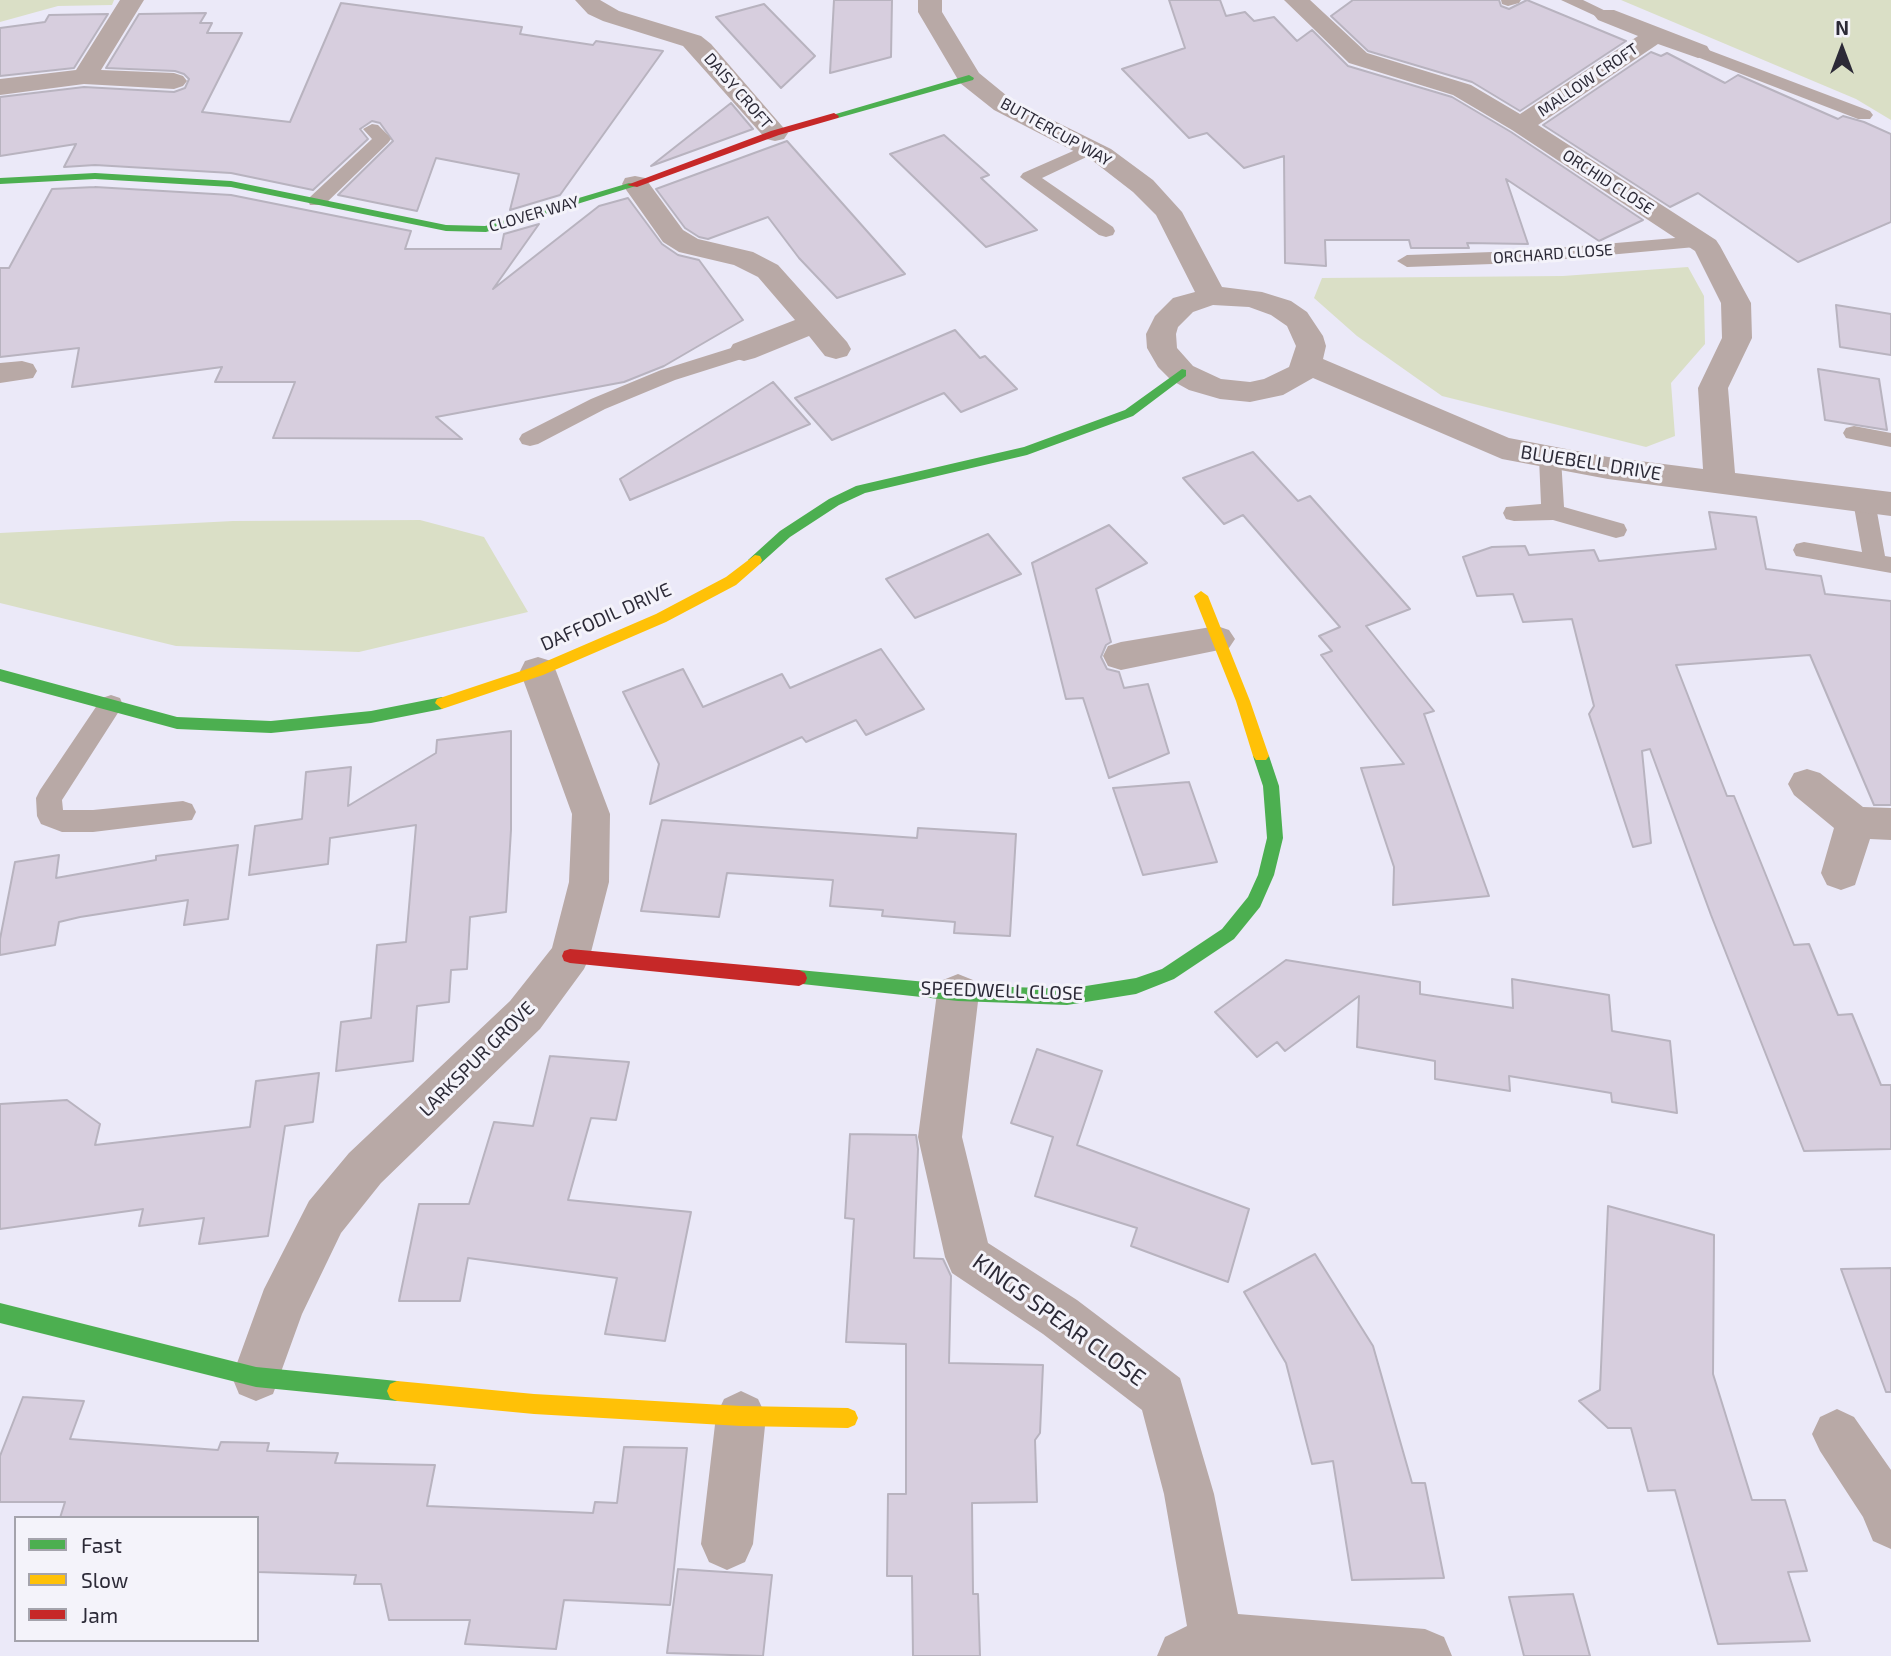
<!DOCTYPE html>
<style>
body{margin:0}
#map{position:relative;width:1891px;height:1656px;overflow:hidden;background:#ebe9f8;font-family:"Exo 2",sans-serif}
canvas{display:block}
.legend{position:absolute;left:14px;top:1516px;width:245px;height:126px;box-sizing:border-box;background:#f4f3fa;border:2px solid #a4a3ac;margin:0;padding:9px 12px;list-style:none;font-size:21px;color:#2c2a37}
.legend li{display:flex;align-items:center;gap:14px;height:35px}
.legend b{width:35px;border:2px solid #a4a3ac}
.north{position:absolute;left:1807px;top:14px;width:70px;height:70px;-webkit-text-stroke:5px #f4f3fa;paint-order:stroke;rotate:0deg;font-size:19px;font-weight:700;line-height:28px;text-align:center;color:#2c2a37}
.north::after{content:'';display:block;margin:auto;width:24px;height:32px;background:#2c2a37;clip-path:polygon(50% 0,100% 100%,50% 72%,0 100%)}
</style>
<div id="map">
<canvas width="1891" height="1656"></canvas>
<ul class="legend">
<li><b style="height:9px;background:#4caf50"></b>Fast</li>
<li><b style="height:9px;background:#ffc107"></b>Slow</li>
<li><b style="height:9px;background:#c62828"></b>Jam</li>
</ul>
<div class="north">N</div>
</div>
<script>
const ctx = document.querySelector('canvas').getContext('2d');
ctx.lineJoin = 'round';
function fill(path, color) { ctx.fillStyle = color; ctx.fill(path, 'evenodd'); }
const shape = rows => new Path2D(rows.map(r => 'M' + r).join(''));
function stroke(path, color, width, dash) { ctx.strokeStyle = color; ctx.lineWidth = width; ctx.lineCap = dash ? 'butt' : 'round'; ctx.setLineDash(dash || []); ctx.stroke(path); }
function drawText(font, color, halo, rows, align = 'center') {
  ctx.font = font + ' "Exo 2",sans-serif'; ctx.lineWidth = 6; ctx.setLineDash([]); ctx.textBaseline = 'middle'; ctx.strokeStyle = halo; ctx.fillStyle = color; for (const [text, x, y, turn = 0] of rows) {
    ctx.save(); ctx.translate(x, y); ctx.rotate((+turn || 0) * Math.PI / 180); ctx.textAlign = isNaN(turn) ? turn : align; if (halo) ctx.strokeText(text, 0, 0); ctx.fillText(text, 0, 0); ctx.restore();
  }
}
fill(shape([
 [0,0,114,0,112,5,58,6,0,22],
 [1621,0,1891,0,1891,120,1856,99],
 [1688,267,1704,296,1705,344,1671,383,1675,436,1646,447,1442,396,1357,336,1314,298,1322,278,1563,276],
 [420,520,484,537,528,612,359,652,176,646,0,603,0,533,233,521]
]), '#dadfc6');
const building = shape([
 [834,0,892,0,891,57,830,73,834,0],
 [1169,0,1220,0,1226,16,1245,12,1254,21,1274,17,1297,41,1312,30,1348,66,1452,97,1511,132,1643,220,1599,241,1506,179,1528,244,1467,243,1469,248,1411,248,1409,240,1325,240,1326,266,1285,263,1284,156,1244,168,1207,133,1189,138,1122,69,1185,48,1169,0],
 [1353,0,1499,0,1501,6,1509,9,1527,0,1626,41,1520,111,1472,82,1368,51,1331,16,1353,0],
 [341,3,522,27,520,34,593,45,596,41,663,51,560,195,510,210,519,174,436,158,417,211,338,195,393,141,380,123,372,121,360,129,368,139,313,190,231,173,95,165,64,167,76,144,0,156,0,97,84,87,174,92,185,88,189,79,184,74,175,71,106,68,139,14,206,13,200,23,212,23,207,33,242,33,202,112,290,122,341,3],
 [764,4,815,56,781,88,716,17,764,4],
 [108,14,74,68,0,76,0,28,45,22,49,15,108,14],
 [1651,52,1661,56,1667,53,1725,83,1738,75,1838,119,1843,116,1864,122,1891,134,1891,222,1798,262,1698,193,1670,207,1543,125,1651,52],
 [731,103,753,129,651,166,731,103],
 [944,135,989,175,981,178,1037,230,986,247,890,154,944,135],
 [787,141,905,274,837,298,799,258,768,217,708,239,699,237,685,228,656,189,787,141],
 [95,187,231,195,411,231,405,249,501,249,504,234,539,224,493,289,599,206,628,198,662,244,678,255,699,260,743,320,664,366,624,382,436,417,462,439,273,438,295,382,215,382,222,367,72,387,79,348,0,357,0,268,9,268,52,189,95,187],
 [1836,305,1891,314,1891,355,1840,347,1836,305],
 [955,330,980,358,985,356,1017,389,961,412,944,393,832,440,795,398,955,330],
 [1818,369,1879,379,1887,430,1825,420,1818,369],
 [773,382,810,424,630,500,620,479,773,382],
 [1253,452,1298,501,1310,496,1410,609,1366,626,1434,711,1424,714,1489,896,1393,905,1394,867,1361,768,1404,764,1321,655,1332,651,1319,636,1340,627,1243,515,1224,524,1183,478,1253,452],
 [1709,512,1756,517,1766,569,1821,576,1825,594,1891,601,1891,805,1874,805,1810,655,1676,665,1727,796,1734,796,1794,945,1809,944,1838,1015,1852,1014,1881,1085,1891,1085,1891,1149,1804,1151,1711,915,1650,749,1642,751,1651,843,1633,847,1589,714,1594,706,1572,619,1523,622,1513,594,1477,596,1463,557,1492,547,1525,546,1529,555,1594,550,1599,561,1716,549,1709,512],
 [1109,525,1147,563,1096,589,1111,642,1106,645,1101,657,1107,669,1119,672,1124,688,1148,684,1169,753,1109,778,1083,698,1066,699,1032,563,1109,525],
 [988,534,1021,574,915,618,886,579,988,534],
 [881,649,924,709,866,735,856,720,806,742,802,737,650,804,659,764,623,692,683,669,703,707,782,674,790,688,881,649],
 [511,731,511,830,506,912,470,917,467,969,451,970,449,1002,417,1006,413,1061,336,1071,341,1022,371,1018,377,945,406,942,416,825,330,838,328,864,249,875,255,826,302,819,306,772,351,767,348,806,436,753,437,740,511,731],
 [1189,782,1217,862,1143,875,1113,788,1189,782],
 [662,820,917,838,918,828,1016,834,1010,936,954,933,955,922,882,916,883,910,830,906,833,880,727,873,719,917,641,911,662,820],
 [238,845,228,919,184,925,188,900,80,917,59,922,55,945,0,955,0,939,15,862,59,855,56,878,156,860,156,856,238,845],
 [1286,960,1420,982,1420,994,1513,1008,1512,979,1609,995,1612,1031,1670,1041,1677,1113,1612,1102,1611,1093,1509,1076,1510,1091,1435,1079,1435,1061,1357,1047,1359,996,1285,1051,1277,1042,1257,1057,1215,1012,1286,960],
 [1037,1049,1102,1071,1077,1145,1249,1209,1228,1282,1131,1246,1137,1228,1035,1196,1053,1137,1011,1123,1037,1049],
 [550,1056,629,1062,616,1120,591,1118,568,1200,691,1212,665,1341,605,1334,617,1278,468,1258,460,1301,399,1301,419,1204,469,1204,494,1122,533,1126,550,1056],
 [319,1073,313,1122,285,1126,268,1236,199,1244,204,1218,139,1226,143,1209,0,1229,0,1104,67,1100,100,1124,95,1145,250,1127,256,1081,319,1073],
 [850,1134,916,1135,918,1149,914,1258,943,1259,951,1276,949,1363,1043,1365,1040,1433,1035,1440,1037,1502,972,1503,973,1594,978,1594,980,1656,913,1656,912,1576,887,1576,888,1494,906,1494,906,1344,846,1342,854,1219,845,1218,850,1134],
 [1608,1206,1714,1235,1713,1374,1752,1500,1785,1500,1807,1571,1788,1572,1810,1641,1718,1644,1675,1490,1648,1491,1631,1428,1608,1428,1579,1401,1600,1390,1608,1206],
 [1315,1254,1373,1346,1412,1483,1425,1483,1444,1578,1352,1580,1333,1461,1312,1464,1286,1363,1244,1292,1315,1254],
 [1891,1268,1891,1392,1886,1392,1841,1269,1891,1268],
 [23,1397,84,1401,70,1439,218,1450,221,1442,269,1443,267,1451,338,1453,335,1463,435,1465,427,1506,593,1513,595,1502,617,1503,624,1447,687,1448,670,1605,564,1600,556,1649,465,1644,470,1620,389,1620,381,1584,354,1584,356,1575,257,1572,257,1518,60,1518,65,1502,0,1502,0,1456,23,1397],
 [678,1569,772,1575,763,1656,667,1653,678,1569],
 [1573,1594,1590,1656,1524,1656,1509,1597,1573,1594]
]);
fill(building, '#d7cede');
stroke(building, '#b8b3bf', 2);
fill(shape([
 [1501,0,1521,0,1519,3,1508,6,1502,4,1501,0],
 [1561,0,1583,0,1614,15,1612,18,1600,18,1561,0],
 [1698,46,1870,111,1873,115,1870,119,1858,119,1692,55,1690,51,1692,47,1698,46],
 [372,124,378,125,388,135,391,139,388,143,324,205,310,205,308,201,310,197,372,139,363,129,372,124],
 [1089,144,1098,149,1095,153,1042,178,1113,227,1115,231,1113,235,1106,237,1099,235,1020,177,1023,173,1089,144],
 [1699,236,1706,238,1709,242,1706,246,1521,263,1407,267,1397,261,1407,255,1521,251,1699,236],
 [744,344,751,346,754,351,751,356,675,380,605,409,538,444,530,446,522,444,519,439,522,434,591,399,661,370,744,344],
 [1854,426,1891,433,1891,447,1846,438,1843,433,1846,428,1854,426],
 [1550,450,1558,453,1561,458,1564,507,1624,524,1627,530,1624,536,1616,538,1553,520,1514,521,1506,519,1503,513,1506,507,1541,504,1539,458,1542,453,1550,450],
 [1864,493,1872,495,1875,501,1885,556,1891,557,1891,573,1796,556,1793,550,1796,544,1804,542,1862,552,1853,501,1856,495,1864,493],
 [111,695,120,698,123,705,62,800,63,810,93,810,183,801,192,804,196,812,192,820,93,832,62,832,41,824,37,816,36,798,40,790,102,698,111,695]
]), '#b8a9a6');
fill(shape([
 [120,0,144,0,101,70,174,73,183,76,187,81,183,86,174,89,84,84,0,95,0,79,76,70,120,0],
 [575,0,600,0,619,11,701,36,711,44,788,133,784,139,775,141,766,139,683,46,603,21,588,14,575,0],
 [918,0,942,0,942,12,979,73,1012,100,1111,149,1153,180,1182,212,1222,287,1262,292,1291,301,1307,312,1323,336,1326,346,1323,359,1509,438,1608,457,1703,469,1698,388,1722,338,1721,303,1695,251,1512,130,1453,95,1349,63,1284,0,1310,0,1367,53,1471,85,1520,114,1638,36,1598,20,1594,15,1598,10,1614,10,1707,46,1710,51,1707,56,1698,58,1658,44,1538,125,1716,240,1720,246,1751,303,1752,338,1728,388,1735,473,1891,492,1891,516,1608,479,1502,459,1313,378,1283,395,1250,402,1220,399,1189,390,1171,380,1158,367,1147,348,1146,334,1155,316,1173,298,1195,292,1156,215,1133,192,1093,161,994,110,960,83,918,12,918,0],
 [1213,305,1249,307,1271,315,1287,326,1296,346,1289,367,1264,379,1250,382,1221,379,1193,366,1177,348,1176,334,1178,327,1193,312,1213,305],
 [635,176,645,178,683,230,698,239,753,252,778,265,847,342,851,349,847,356,836,359,825,356,809,336,755,358,744,361,733,358,729,351,733,344,795,320,758,277,734,265,679,252,663,242,622,184,625,178,635,176],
 [22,361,33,364,37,371,33,378,0,383,0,363,22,361],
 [1217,626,1229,630,1235,639,1229,648,1121,670,1108,666,1103,656,1108,646,1121,642,1217,626],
 [538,657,551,661,556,671,610,814,609,882,590,956,584,969,540,1029,381,1183,341,1233,302,1314,273,1394,256,1401,239,1394,232,1377,264,1289,309,1201,349,1153,510,1001,552,948,569,882,572,814,520,671,525,661,538,657],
 [1807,769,1820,773,1863,807,1891,808,1891,840,1870,839,1855,885,1841,890,1827,885,1821,873,1834,828,1794,795,1788,784,1794,773,1807,769],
 [958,974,973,980,979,993,962,1137,988,1243,1077,1300,1180,1378,1214,1494,1238,1614,1425,1629,1444,1637,1452,1656,1157,1656,1165,1637,1187,1626,1164,1494,1142,1410,1043,1334,952,1273,945,1257,918,1137,937,993,943,980,958,974],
 [741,1391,758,1399,766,1416,753,1544,745,1562,727,1570,709,1562,701,1544,716,1416,724,1399,741,1391],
 [1837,1409,1854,1417,1891,1470,1891,1549,1873,1541,1863,1517,1820,1451,1812,1434,1820,1417,1837,1409]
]), '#b8a9a6');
fill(shape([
 [969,75,974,78,973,80,838,118,829,116,969,75],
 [95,173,231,181,446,225,485,226,629,183,639,185,486,232,446,231,231,187,95,179,0,184,0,178,95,173],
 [1182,369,1186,370,1186,376,1133,416,1027,455,865,493,839,505,790,537,760,564,750,564,748,560,780,531,829,499,856,486,1024,447,1125,410,1182,369],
 [0,669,177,717,271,721,371,711,442,697,449,703,442,709,371,723,271,733,177,729,0,681,0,669],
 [1261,750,1266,752,1269,756,1279,786,1283,838,1274,875,1260,907,1234,939,1174,979,1136,994,1067,1005,958,1001,793,983,791,978,793,973,799,970,958,985,1067,989,1136,978,1162,969,1222,929,1248,897,1258,875,1267,838,1263,786,1253,756,1256,752,1261,750],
 [0,1303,256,1367,397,1381,404,1384,407,1391,404,1398,397,1401,256,1387,0,1323,0,1303]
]), '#4caf50');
fill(shape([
 [755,555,760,556,762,560,760,564,736,585,666,622,543,675,442,709,435,703,437,699,533,667,656,614,726,577,755,555],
 [1201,591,1208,596,1250,701,1269,756,1266,760,1256,760,1253,756,1236,701,1194,596,1201,591],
 [397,1381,534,1394,741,1406,848,1408,855,1411,858,1418,855,1425,848,1428,741,1426,534,1414,397,1401,390,1398,387,1391,390,1384,397,1381]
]), '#ffc107');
fill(shape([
 [834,113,839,116,838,118,779,135,637,187,627,185,771,131,834,113],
 [570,949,799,970,805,973,807,978,805,983,799,986,570,963,564,961,562,956,564,951,570,949]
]), '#c62828');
drawText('16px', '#2c2a37', '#f4f3fa', [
 ["MALLOW CROFT",1588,80,-34],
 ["DAISY CROFT",738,91,49],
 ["BUTTERCUP WAY",1056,132,29],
 ["ORCHID CLOSE",1608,182,33],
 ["CLOVER WAY",534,214,-16],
 ["ORCHARD CLOSE",1553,254,-4]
]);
drawText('19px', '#2c2a37', '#f4f3fa', [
 ["BLUEBELL DRIVE",1591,463,9],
 ["DAFFODIL DRIVE",606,617,-24],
 ["SPEEDWELL CLOSE",1002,991,2],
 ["LARKSPUR GROVE",477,1059,-45]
]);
drawText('23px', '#2c2a37', '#f4f3fa', [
 ["KINGS SPEAR CLOSE",1059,1320,36]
]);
</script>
